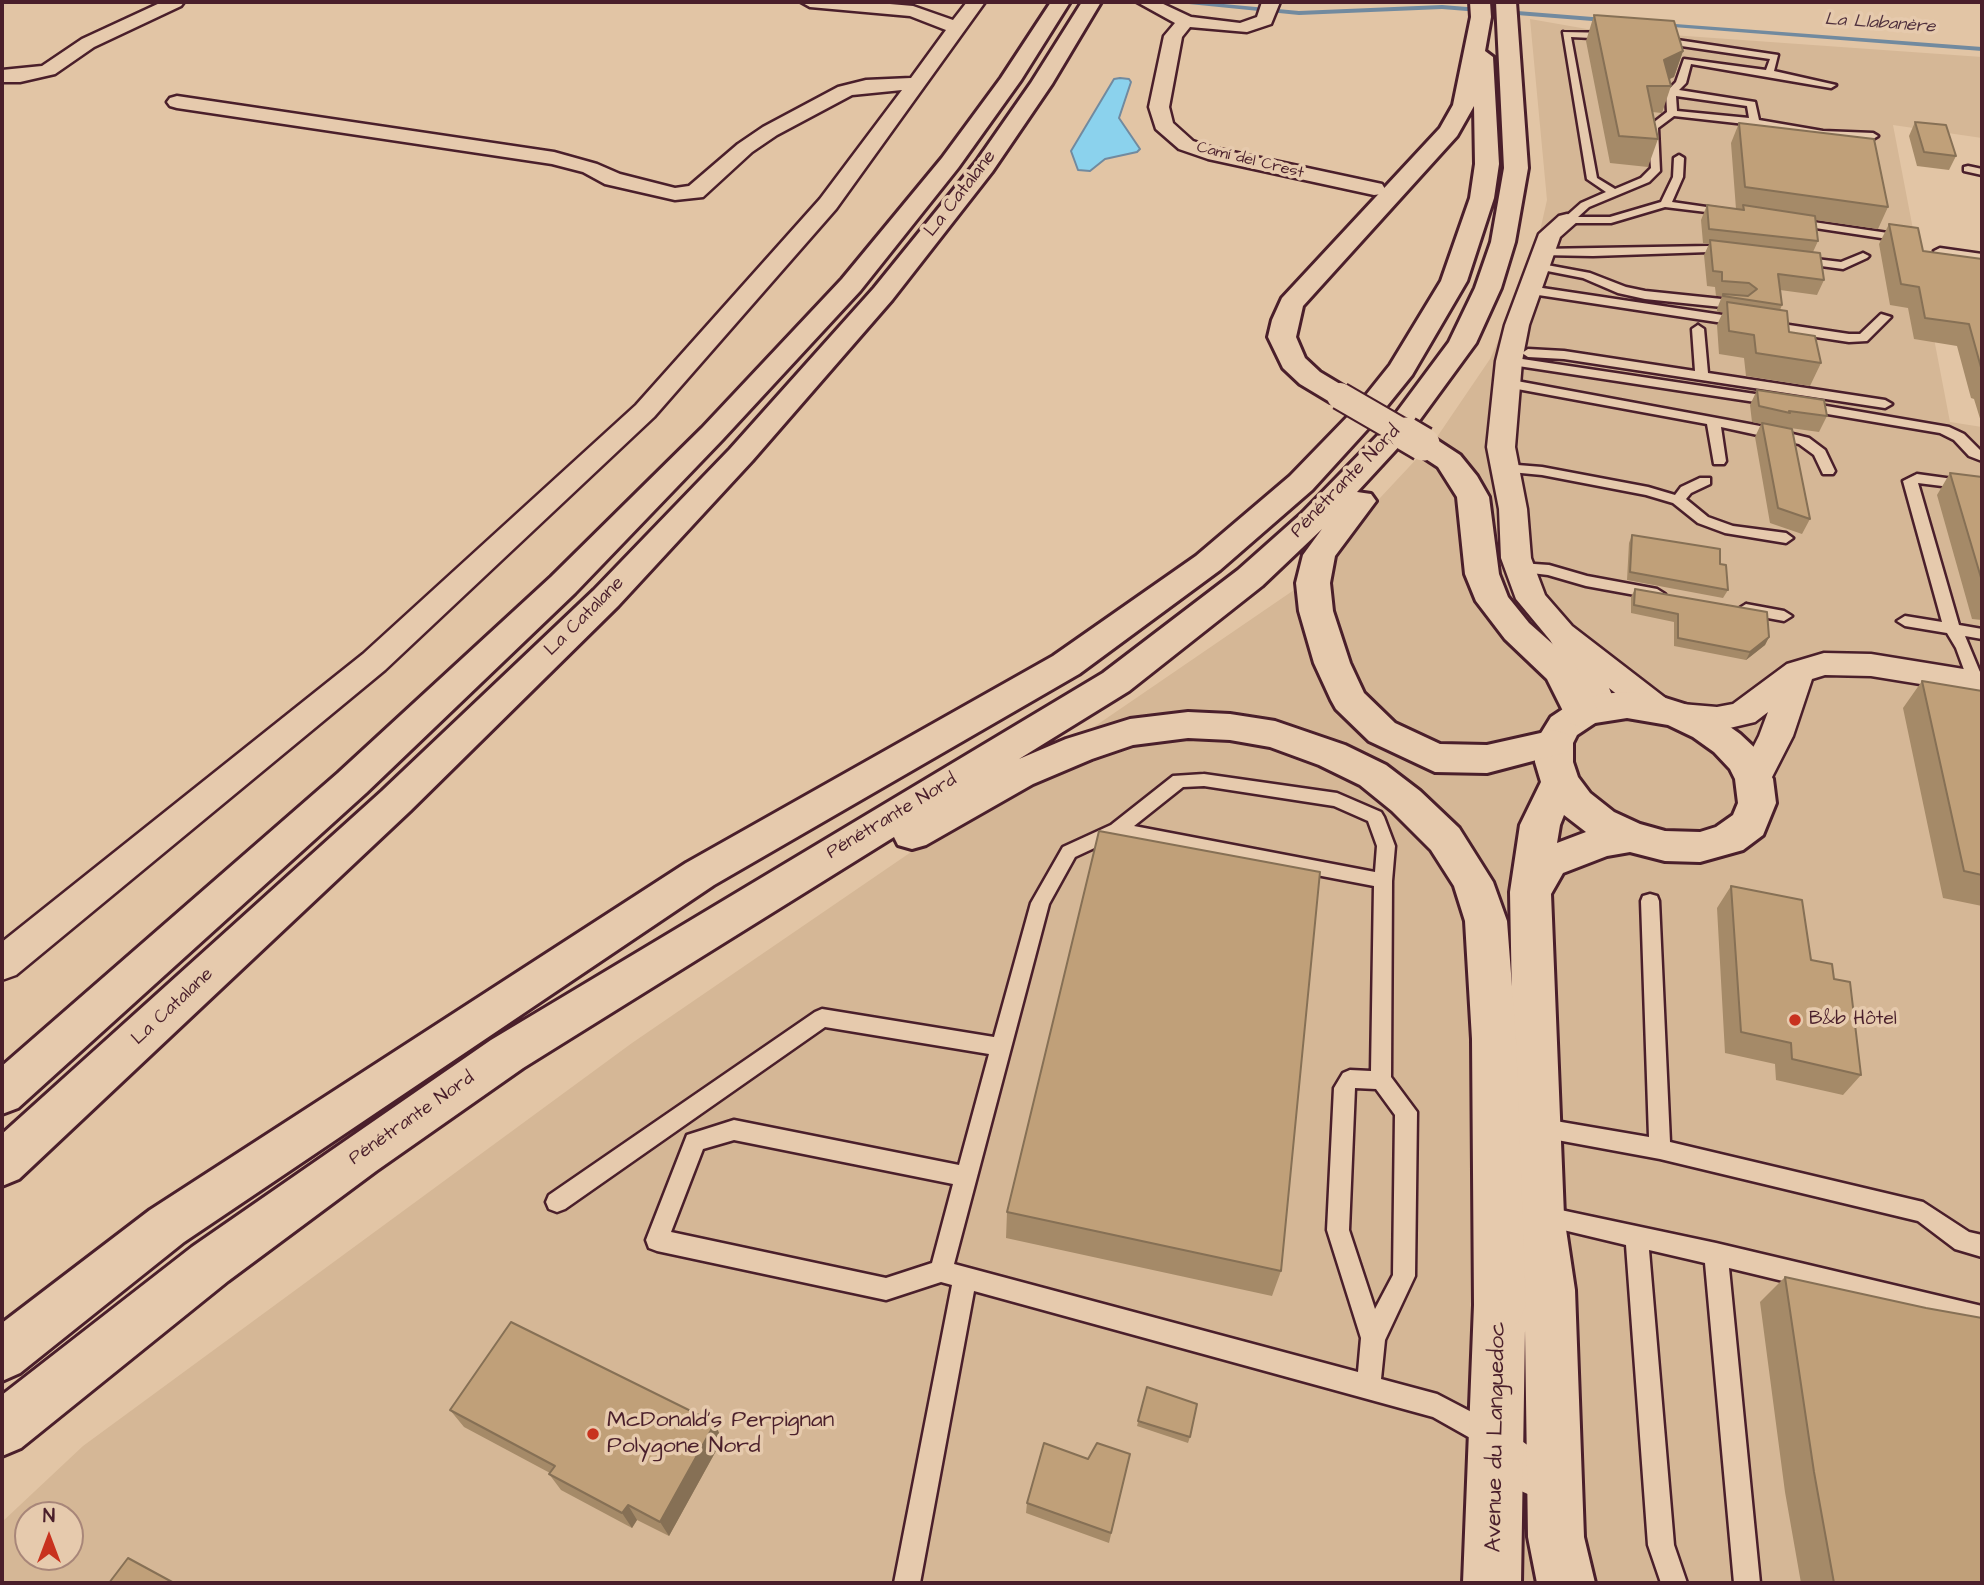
<!DOCTYPE html>
<meta charset="utf-8">
<style>
body{margin:0}
#map{position:relative;width:1984px;height:1585px;overflow:hidden;background:#e2c5a5;font-family:"Architects Daughter",sans-serif}
canvas{display:block}
.frame{position:absolute;inset:0;border:4px solid #4a1f2b;pointer-events:none}
.north{position:absolute;left:14px;top:1501px;width:70px;height:70px;box-sizing:border-box;background:#e6caad;border:2px solid #a88679;border-radius:50%;rotate:0deg;font-size:19px;font-weight:700;line-height:28px;text-align:center;color:#4a1f2b}
.north::after{content:'';display:block;margin:auto;width:24px;height:32px;background:#c8321e;clip-path:polygon(50% 0,100% 100%,50% 72%,0 100%)}
</style>
<div id="map">
<canvas width="1984" height="1585"></canvas>
<div class="frame"></div>
<div class="north">N</div>
</div>
<script>
const ctx = document.querySelector('canvas').getContext('2d');
ctx.lineJoin = 'round';
function fill(path, color) { ctx.fillStyle = color; ctx.fill(path, 'evenodd'); }
const shape = rows => new Path2D(rows.map(r => 'M' + r).join(''));
function stroke(path, color, width, dash) { ctx.strokeStyle = color; ctx.lineWidth = width; ctx.lineCap = dash ? 'butt' : 'round'; ctx.setLineDash(dash || []); ctx.stroke(path); }
function drawText(font, color, halo, rows, align = 'center') {
  ctx.font = font + ' "Architects Daughter",sans-serif'; ctx.lineWidth = 7; ctx.setLineDash([]); ctx.textBaseline = 'middle'; ctx.strokeStyle = halo; ctx.fillStyle = color; for (const [text, x, y, turn = 0] of rows) {
    ctx.save(); ctx.translate(x, y); ctx.rotate((+turn || 0) * Math.PI / 180); ctx.textAlign = isNaN(turn) ? turn : align; if (halo) ctx.strokeText(text, 0, 0); ctx.fillText(text, 0, 0); ctx.restore();
  }
}
fill(shape([
 [1530,19,1587,29,1982,57,1982,138,1893,125,1950,422,1982,427,1982,1583,2,1583,2,1522,83,1446,632,1043,1294,590,1437,437,1490,359,1532,266,1547,200],
 [28,1515,70,1515,70,1557,28,1557]
]), '#d5b796');
const water = shape([
 [1120,78,1129,79,1131,82,1119,118,1140,149,1137,152,1105,159,1090,171,1078,170,1071,151,1114,79,1120,78]
]);
fill(water, '#8bd2ed');
stroke(water, '#718a9f', 2);
fill(shape([
 [1187,2,1202,2,1299,11,1442,5,1605,18,1608,20,1605,22,1442,9,1299,15,1189,4,1187,2],
 [1662,23,1982,47,1982,51,1660,26,1662,23]
]), '#718a9f');
const service = shape([
 [1563,32,1612,33,1617,36,1612,39,1571,37,1597,178,1615,189,1641,178,1651,168,1648,127,1667,112,1666,92,1676,82,1684,59,1766,70,1770,59,1654,42,1654,38,1657,37,1778,55,1774,71,1836,85,1831,88,1691,64,1686,83,1679,90,1755,102,1759,120,1823,131,1873,133,1878,136,1873,139,1823,137,1754,125,1674,116,1658,128,1660,171,1649,182,1589,207,1578,217,1610,217,1661,202,1673,177,1674,158,1679,155,1684,158,1683,177,1672,202,1727,210,1733,213,1731,215,1665,207,1611,223,1563,223,1563,219,1581,203,1606,192,1587,179,1563,32],
 [1676,96,1747,106,1749,118,1677,111,1676,96],
 [1968,166,1982,169,1982,175,1964,171,1964,167,1968,166],
 [1793,219,1888,233,1894,236,1888,239,1789,224,1787,222,1793,219],
 [1709,246,1736,252,1730,255,1709,252,1593,256,1541,255,1535,252,1541,249,1709,246],
 [1940,248,1982,254,1982,260,1947,255,1950,265,1982,271,1982,277,1941,270,1934,251,1940,248],
 [1863,253,1869,256,1867,258,1843,269,1799,263,1793,260,1799,257,1841,262,1863,253],
 [1536,263,1590,273,1626,287,1645,291,1741,301,1747,305,1741,309,1645,299,1618,293,1583,278,1532,268,1530,266,1536,263],
 [1529,286,1849,334,1860,334,1881,314,1891,317,1867,341,1849,342,1525,293,1525,287,1529,286],
 [1698,325,1704,329,1708,373,1885,400,1892,404,1885,408,1564,359,1528,357,1522,353,1528,349,1564,351,1695,371,1692,329,1698,325],
 [1509,357,1775,397,1782,401,1775,405,1505,364,1503,361,1509,357],
 [1506,379,1760,426,1809,438,1825,450,1835,471,1833,474,1823,474,1814,455,1799,444,1721,427,1726,461,1724,464,1714,464,1707,424,1501,386,1501,380,1506,379],
 [1803,402,1949,427,1964,434,1982,452,1982,461,1969,456,1954,440,1940,433,1798,409,1798,403,1803,402],
 [1505,464,1542,467,1648,487,1675,495,1681,487,1700,478,1710,478,1710,484,1691,493,1686,499,1708,517,1733,526,1786,533,1793,538,1786,543,1725,533,1698,523,1673,503,1646,495,1542,475,1500,471,1498,468,1505,464],
 [1917,474,1982,483,1982,491,1918,483,1959,625,1982,629,1982,639,1965,636,1982,677,1982,686,1970,686,1956,648,1947,633,1905,626,1897,621,1905,616,1942,622,1903,481,1917,474],
 [1520,563,1549,565,1587,576,1657,589,1665,594,1657,599,1586,586,1548,575,1515,571,1513,568,1520,563],
 [1746,604,1784,611,1792,616,1784,621,1741,613,1738,609,1746,604],
 [1204,774,1337,793,1381,812,1384,817,1395,846,1392,881,1391,1077,1417,1112,1415,1276,1385,1340,1381,1379,1437,1394,1506,1430,1536,1451,1543,1482,1539,1491,1530,1495,1521,1491,1515,1467,1488,1448,1433,1417,974,1291,920,1583,894,1583,952,1285,941,1282,886,1300,657,1251,649,1248,646,1240,687,1135,734,1120,959,1165,989,1054,825,1027,565,1209,557,1212,549,1209,546,1202,549,1195,815,1012,822,1009,994,1037,1031,903,1063,847,1111,825,1173,776,1204,774],
 [1204,786,1334,806,1368,821,1377,846,1375,872,1134,826,1183,787,1204,786],
 [1118,837,1374,886,1371,1071,1350,1070,1343,1073,1334,1088,1327,1230,1361,1338,1358,1372,954,1264,1049,904,1075,857,1118,837],
 [1355,1088,1376,1089,1395,1115,1393,1275,1375,1309,1349,1230,1355,1088],
 [734,1140,953,1184,932,1263,886,1278,671,1232,703,1149,734,1140],
 [1650,894,1657,896,1659,901,1670,1142,1923,1202,1969,1232,1982,1235,1982,1257,1955,1249,1918,1221,1660,1159,1530,1135,1527,1128,1530,1121,1538,1118,1649,1137,1641,901,1643,896,1650,894],
 [1542,1206,1716,1243,1982,1306,1982,1329,1729,1268,1760,1583,1734,1583,1705,1263,1649,1250,1674,1545,1687,1583,1661,1583,1648,1545,1626,1245,1534,1223,1531,1216,1534,1209,1542,1206]
]);
const minor = shape([
 [162,2,184,2,181,6,94,47,55,74,20,82,2,82,2,70,42,66,82,39,162,2],
 [801,2,867,2,913,6,953,20,967,2,985,2,836,209,654,417,385,670,16,975,2,980,2,942,363,654,636,405,820,199,902,90,852,95,777,135,752,152,703,197,675,200,605,184,583,172,552,164,177,108,170,106,167,102,170,98,177,96,554,152,597,164,620,174,675,188,689,186,738,144,763,127,838,87,866,80,911,78,946,30,910,16,810,7,801,2],
 [1137,2,1159,2,1191,17,1240,23,1257,17,1262,2,1280,2,1271,24,1247,32,1190,27,1182,37,1169,107,1173,123,1193,141,1214,148,1382,184,1385,189,1382,194,1374,195,1208,159,1179,149,1156,129,1149,107,1164,36,1175,23,1137,2],
 [1567,214,1575,216,1578,221,1560,237,1529,325,1522,361,1515,447,1527,509,1531,558,1545,595,1572,626,1668,700,1672,707,1681,704,1717,707,1733,704,1787,664,1824,653,1871,654,1982,672,1982,694,1871,676,1825,675,1812,679,1793,736,1771,779,1766,788,1754,792,1742,788,1737,779,1759,736,1768,712,1755,722,1717,731,1681,728,1669,724,1665,717,1656,720,1644,716,1609,688,1617,707,1612,715,1600,719,1588,715,1570,673,1550,640,1516,599,1501,558,1499,509,1487,447,1496,361,1505,325,1539,234,1559,216,1567,214]
]);
const secondary = shape([
 [1627,692,1656,695,1694,707,1719,719,1740,734,1757,750,1773,779,1776,803,1763,835,1743,850,1700,862,1665,861,1630,852,1607,856,1563,873,1551,894,1564,1216,1575,1290,1584,1537,1595,1583,1537,1583,1528,1537,1525,1330,1521,1583,1463,1583,1474,1305,1482,1287,1497,1266,1515,1258,1521,1261,1516,1216,1510,892,1520,825,1541,782,1535,762,1535,743,1551,717,1569,705,1600,694,1627,692],
 [1627,718,1668,725,1693,737,1714,752,1730,769,1735,779,1738,803,1733,815,1716,827,1700,832,1665,831,1640,824,1614,812,1590,793,1578,777,1573,762,1573,743,1577,735,1595,723,1627,718],
 [1564,815,1586,832,1557,843,1560,825,1564,815]
]);
const trunk = shape([
 [1470,2,1490,2,1491,17,1485,51,1493,57,1499,164,1494,198,1467,281,1412,375,1374,422,1312,490,1220,570,1079,674,714,885,184,1242,20,1373,2,1381,2,1323,150,1210,686,863,1053,656,1196,556,1290,476,1354,410,1390,365,1441,281,1470,198,1475,164,1474,106,1457,136,1303,306,1296,337,1305,358,1320,372,1350,390,1354,396,1350,402,1340,405,1330,402,1300,384,1283,368,1268,337,1272,320,1282,298,1440,128,1453,105,1471,17,1470,2],
 [1496,2,1516,2,1528,168,1515,242,1501,288,1476,343,1405,440,1357,492,1371,494,1376,501,1335,556,1330,583,1333,611,1350,663,1364,693,1395,723,1440,744,1487,745,1554,730,1567,734,1573,743,1567,752,1487,773,1435,772,1369,741,1336,709,1331,700,1314,663,1299,611,1296,583,1303,555,1322,529,1262,586,1129,691,1019,759,1066,739,1130,719,1188,712,1230,714,1275,721,1345,745,1386,765,1420,791,1459,828,1493,882,1507,921,1516,1039,1526,1305,1518,1323,1500,1330,1482,1323,1474,1305,1472,1039,1465,921,1454,886,1431,850,1392,811,1360,785,1319,765,1270,747,1230,740,1188,738,1133,745,1092,759,1033,784,926,845,912,849,898,845,894,837,523,1068,376,1171,228,1281,21,1448,2,1456,2,1395,192,1247,491,1040,1103,673,1238,570,1301,514,1385,428,1449,342,1475,288,1491,242,1504,168,1496,2],
 [1423,435,1434,438,1460,455,1477,476,1489,497,1499,574,1508,597,1529,623,1574,663,1600,714,1595,723,1582,727,1569,723,1547,679,1505,639,1476,601,1465,574,1457,497,1438,467,1412,450,1408,444,1412,438,1423,435]
]);
const motorway = shape([
 [1051,2,1070,2,1021,80,958,168,860,291,722,440,575,593,366,793,18,1108,2,1114,2,1066,338,773,551,577,702,428,842,279,942,158,1001,78,1051,2],
 [1082,2,1101,2,1052,84,992,172,892,300,752,461,618,606,410,811,19,1179,2,1186,2,1134,382,791,594,590,730,449,874,288,976,162,1031,83,1082,2]
]);
stroke(service, '#4a1f2b', 5);
stroke(minor, '#4a1f2b', 5);
stroke(secondary, '#4a1f2b', 6);
stroke(trunk, '#4a1f2b', 6);
stroke(motorway, '#4a1f2b', 6);
fill(service, '#e6caad');
fill(minor, '#e6caad');
fill(secondary, '#e6caad');
fill(trunk, '#e6caad');
fill(motorway, '#e6caad');
const trunkBridgeFar1 = shape([
 [1340,396,1409,436]
]);
const trunkBridge = shape([
 [1406,434,1423,444]
]);
stroke(trunkBridgeFar1, '#4a1f2b', 30, []);
stroke(trunkBridge, '#4a1f2b', 38, []);
stroke(trunkBridgeFar1, '#e6caad', 26);
stroke(trunkBridge, '#e6caad', 33);
fill(shape([
 [1594,15,1683,51,1674,77,1669,79,1671,86,1662,113,1652,112,1658,139,1648,167,1610,163,1586,41],
 [1915,122,1956,156,1949,170,1917,166,1909,136],
 [1739,123,1888,207,1878,229,1815,220,1818,241,1813,252,1824,280,1817,295,1780,290,1782,305,1780,310,1789,332,1821,363,1810,386,1746,376,1744,358,1719,354,1717,325,1723,312,1717,312,1717,309,1722,296,1716,296,1715,287,1707,286,1704,255,1709,244,1703,243,1701,220,1707,205,1736,209,1731,143],
 [1889,224,1923,251,1982,259,1982,425,1974,399,1971,398,1957,346,1914,339,1908,308,1890,305,1879,244],
 [1757,390,1827,416,1819,432,1783,427,1810,519,1802,534,1770,523,1755,437,1761,424,1752,422,1750,405],
 [1950,473,1982,477,1982,620,1972,619,1937,495],
 [1632,535,1720,564,1728,590,1723,598,1627,580,1629,543],
 [1635,589,1769,637,1765,645,1746,660,1674,646,1674,622,1631,613,1631,597],
 [1922,681,1982,691,1982,906,1943,898,1903,708],
 [1731,886,1834,979,1861,1075,1843,1095,1776,1080,1775,1064,1725,1053,1717,908],
 [1007,1212,1281,1271,1272,1296,1006,1238],
 [1785,1277,1926,1308,1982,1583,1801,1583,1785,1492,1760,1302],
 [1147,1387,1190,1437,1188,1443,1137,1426],
 [450,1410,722,1440,669,1536,637,1520,632,1528,561,1490,549,1474,550,1473,464,1427],
 [1130,1454,1109,1543,1026,1513,1027,1503,1088,1459]
]), '#a58a68');
fill(shape([
 [1683,51,1674,77,1655,86,1664,60],
 [1769,637,1765,645,1746,660,1750,652],
 [715,1423,722,1440,669,1536,660,1522],
 [628,1505,637,1520,632,1528,622,1513]
]), '#867055');
const building = shape([
 [1594,15,1674,21,1683,51,1664,60,1671,86,1647,86,1658,139,1619,136,1594,15],
 [1915,122,1946,125,1956,156,1924,152,1915,122],
 [1739,123,1874,139,1888,207,1745,187,1739,123],
 [1707,205,1744,210,1743,205,1815,216,1818,241,1709,229,1707,205],
 [1889,224,1918,228,1923,251,1982,259,1982,371,1969,324,1925,318,1919,287,1901,284,1889,224],
 [1710,240,1820,253,1824,280,1778,274,1782,305,1723,296,1723,294,1748,296,1757,289,1749,283,1722,281,1722,272,1713,271,1710,240],
 [1727,302,1787,311,1789,332,1815,336,1821,363,1756,353,1754,335,1729,331,1727,302],
 [1757,390,1824,400,1827,416,1789,411,1790,413,1759,406,1757,390],
 [1762,423,1792,429,1810,519,1778,508,1762,423],
 [1950,473,1982,477,1982,581,1950,473],
 [1632,535,1720,549,1720,564,1726,565,1728,590,1630,572,1632,535],
 [1635,589,1767,612,1769,637,1750,652,1678,638,1678,614,1634,605,1635,589],
 [1922,681,1982,691,1982,875,1964,871,1922,681],
 [1099,831,1320,872,1281,1271,1007,1212,1099,831],
 [1731,886,1802,900,1811,960,1832,964,1834,979,1850,982,1861,1075,1792,1059,1791,1043,1741,1032,1731,886],
 [1785,1277,1926,1308,1982,1318,1982,1583,1834,1583,1814,1472,1785,1277],
 [511,1322,715,1423,660,1522,628,1505,622,1513,549,1474,555,1466,450,1410,511,1322],
 [1147,1387,1197,1404,1190,1437,1138,1421,1147,1387],
 [1044,1443,1088,1459,1097,1443,1130,1454,1111,1533,1027,1503,1044,1443],
 [128,1558,174,1583,109,1583,128,1558]
]);
fill(building, '#c0a079');
stroke(building, '#867055', 2);
for (const [x, y, r, color] of [
 [1795,1020,7,"#c8321e"],
 [593,1434,7,"#c8321e"]
]) { const dot = new Path2D(); dot.arc(x, y, r, 0, 2 * Math.PI); ctx.fillStyle = color; ctx.fill(dot); stroke(dot, '#e6caad', 2.5); }
drawText('16px', '#4a1f2b', '#e6caad', [
 ["Camí del Crest",1250,161,14]
]);
drawText('italic 18px', '#50313e', '#e6caad', [
 ["La Llabanère",1880,24,4]
]);
drawText('19px', '#4a1f2b', '#e6caad', [
 ["La Catalane",961,194,-52],
 ["Pénétrante Nord",1346,482,-46],
 ["La Catalane",585,617,-45],
 ["Pénétrante Nord",892,817,-31],
 ["La Catalane",173,1007,-43],
 ["Pénétrante Nord",412,1119,-35]
]);
drawText('19px', '#4a1f2b', '#e6caad', [
 ["B&b Hôtel",1809,1020]
], 'left');
drawText('23px', '#4a1f2b', '#e6caad', [
 ["McDonald's Perpignan",607,1421],
 ["Polygone Nord",607,1447]
], 'left');
drawText('23px', '#4a1f2b', '#e6caad', [
 ["Avenue du Languedoc",1497,1437,-89]
]);
</script>
